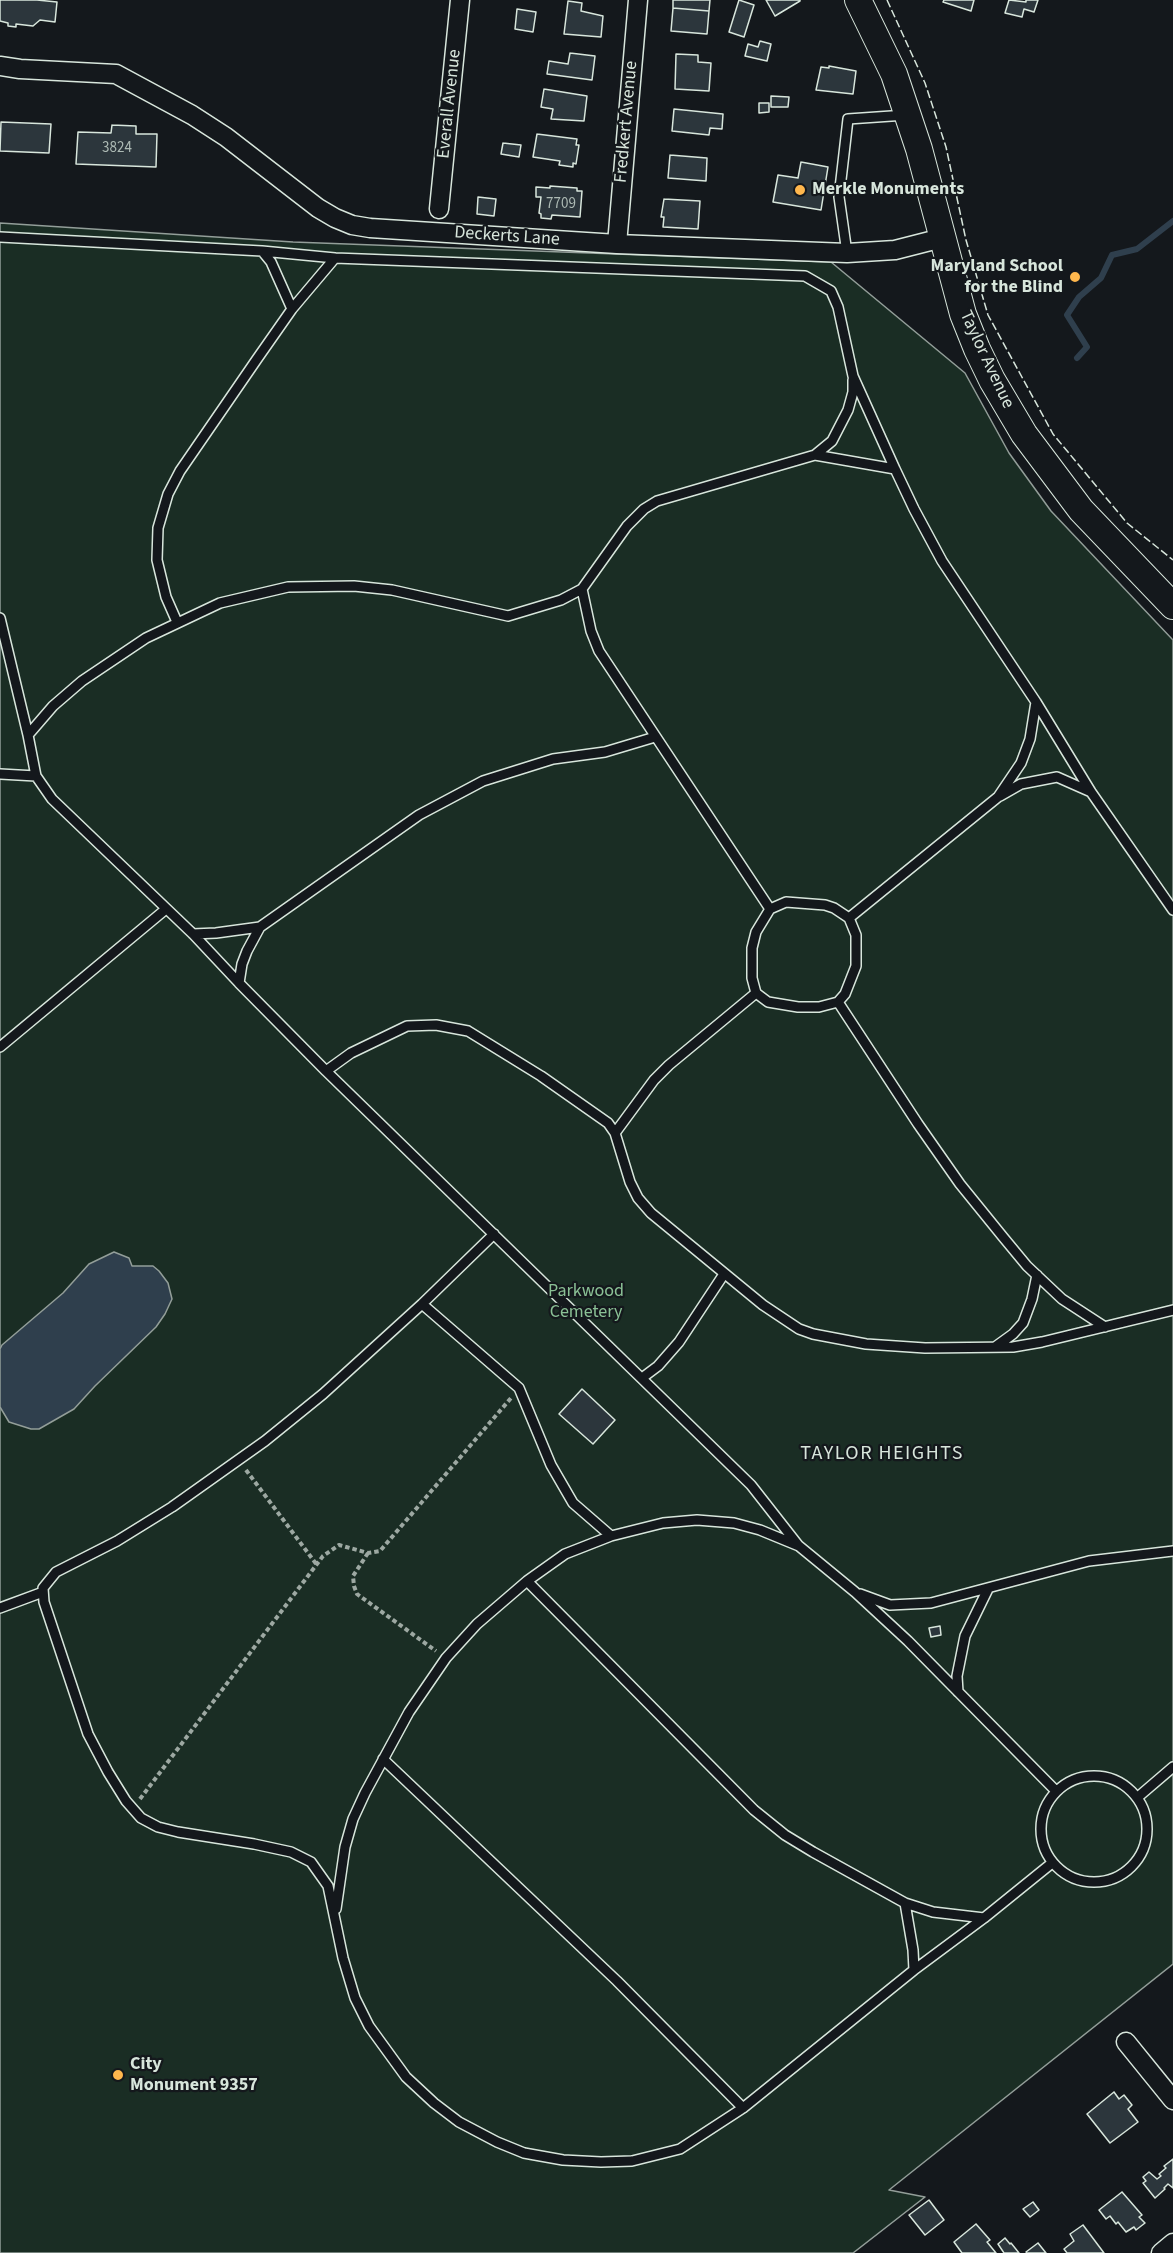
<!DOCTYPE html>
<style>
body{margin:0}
canvas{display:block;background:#14181c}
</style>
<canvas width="1173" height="2253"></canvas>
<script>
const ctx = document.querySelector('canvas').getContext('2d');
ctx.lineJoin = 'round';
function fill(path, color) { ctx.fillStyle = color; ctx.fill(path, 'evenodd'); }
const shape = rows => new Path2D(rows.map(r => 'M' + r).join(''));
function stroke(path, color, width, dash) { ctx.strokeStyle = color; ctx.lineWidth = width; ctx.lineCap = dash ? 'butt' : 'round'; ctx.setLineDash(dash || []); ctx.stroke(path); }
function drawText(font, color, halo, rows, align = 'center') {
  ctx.font = font + ' "Source Sans 3",sans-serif'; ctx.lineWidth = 4.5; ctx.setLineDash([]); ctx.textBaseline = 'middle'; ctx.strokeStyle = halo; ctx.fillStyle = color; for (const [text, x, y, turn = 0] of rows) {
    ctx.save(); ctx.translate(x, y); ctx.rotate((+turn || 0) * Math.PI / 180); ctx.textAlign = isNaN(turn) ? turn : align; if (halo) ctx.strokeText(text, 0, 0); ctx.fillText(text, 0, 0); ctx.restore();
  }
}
const green = shape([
 [0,223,293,242,831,262,965,373,1009,453,1051,511,1173,640,1173,1964,889,2190,925,2197,853,2253,0,2253,0,223]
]);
fill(green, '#1a2d24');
stroke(green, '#939e99', 1.5);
const water = shape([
 [114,1252,129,1258,132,1266,153,1266,159,1271,168,1283,172,1299,165,1314,156,1327,95,1386,74,1409,39,1429,31,1429,9,1422,0,1407,0,1349,2,1345,63,1293,89,1264,114,1252]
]);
fill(water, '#2f3f4d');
stroke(water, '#939e99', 1.5);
stroke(shape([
 [1077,358,1087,347,1067,315,1079,297,1101,278,1112,255,1137,249,1173,221]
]), '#2f3f4d', 6);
const building = shape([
 [0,0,37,0,57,2,55,22,40,20,33,26,16,24,16,27,8,26,8,23,0,21,0,0],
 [673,0,710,0,709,11,673,8,673,0],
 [739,0,754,5,744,37,729,32,739,0],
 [766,0,800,0,800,1,775,16,766,0],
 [944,0,974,0,971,11,943,2,944,0],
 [1009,0,1026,2,1026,0,1038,0,1034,12,1024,9,1022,17,1005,13,1009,0],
 [568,1,582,3,581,11,603,16,601,37,564,34,568,1],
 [673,8,709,11,707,34,671,31,673,8],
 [517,9,536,12,533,32,515,29,517,9],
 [760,41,771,44,767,61,745,56,748,44,758,47,760,41],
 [570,53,595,56,592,80,547,74,549,61,568,64,570,53],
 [676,54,698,55,698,62,711,63,709,91,675,89,676,54],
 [829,66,856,71,853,94,816,90,821,67,829,68,829,66],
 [544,89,587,96,584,121,551,119,553,109,541,107,544,89],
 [771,96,789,97,788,107,771,107,771,96],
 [759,103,769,103,769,112,759,113,759,103],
 [674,109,723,114,722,129,710,128,709,135,672,131,674,109],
 [1,122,51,124,49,153,0,151,1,122],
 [112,125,136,126,136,134,157,134,156,167,76,164,78,132,111,133,112,125],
 [537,134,577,139,576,145,579,145,576,164,573,163,573,167,559,165,560,161,533,157,537,134],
 [503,143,521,145,519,157,501,154,503,143],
 [670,155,707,158,706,181,668,178,670,155],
 [801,162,828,167,821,210,773,202,778,175,798,178,801,162],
 [550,186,577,188,577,191,582,191,580,217,552,215,551,219,541,218,541,214,539,213,541,197,536,197,536,187,550,188,550,186],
 [478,197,496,199,494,216,477,214,478,197],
 [664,199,700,201,698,229,663,227,664,217,661,217,664,199],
 [582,1389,615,1420,593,1444,559,1414,582,1389],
 [940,1626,941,1635,931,1637,929,1628,940,1626],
 [1114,2092,1119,2099,1124,2095,1132,2105,1128,2109,1138,2122,1110,2143,1087,2114,1114,2092],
 [1173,2159,1173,2188,1168,2184,1164,2188,1165,2189,1155,2198,1143,2183,1146,2181,1143,2177,1149,2172,1157,2179,1161,2176,1159,2174,1166,2168,1164,2166,1173,2159],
 [1122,2192,1142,2215,1139,2217,1145,2223,1136,2230,1134,2227,1126,2232,1118,2222,1116,2224,1110,2216,1106,2219,1099,2210,1122,2192],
 [929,2200,944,2220,925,2235,909,2215,929,2200],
 [1033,2202,1039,2210,1030,2217,1023,2209,1033,2202],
 [976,2224,990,2240,987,2242,996,2253,962,2253,954,2242,976,2224],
 [1083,2225,1104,2253,1067,2253,1064,2249,1074,2241,1070,2234,1083,2225],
 [1005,2238,1010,2244,1011,2243,1019,2253,1004,2253,998,2244,1005,2238],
 [1038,2243,1046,2253,1027,2253,1026,2252,1038,2243]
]);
fill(building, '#2c363c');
stroke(building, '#d8e6dc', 1.5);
const lane = shape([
 [0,237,262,251,271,262,292,309],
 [262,251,335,258],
 [847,253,839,197,848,119,906,115],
 [815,455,832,441,848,410,853,392,853,380],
 [582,589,591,631,599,651,770,909],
 [0,618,28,735,36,776],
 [177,622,166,597,157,560,158,528,168,494,180,471,257,359,292,309,335,258,805,276,831,291,838,307,853,376,895,469],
 [1036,702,1091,792,1173,910],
 [28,735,53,706,82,681,146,638,220,603,288,587,354,586,392,590,508,616,561,600,582,589,627,526,644,509,657,501,815,455,895,469,914,509,942,561,1036,702,1030,739,1021,763,998,797,849,918,834,908,825,905,786,902,770,909,756,932,752,948,752,978,756,993,768,1002,798,1007,819,1007,838,1002,845,994,856,966,856,935,849,918],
 [0,774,36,776,52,799,193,934,239,983,326,1071,351,1053,407,1026,436,1025,468,1031,541,1076,608,1123,615,1133,630,1182,638,1198,651,1213,763,1305,799,1329,813,1334,866,1344,925,1348,1013,1347,1042,1342,1173,1310],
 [1000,796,1021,784,1057,777,1091,792],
 [193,934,216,933,260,927,419,815,483,781,553,759,605,752,655,737],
 [239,983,242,964,247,951,260,927],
 [838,1002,918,1124,960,1184,1003,1237,1027,1266,1062,1299,1105,1327],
 [0,1047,166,909],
 [326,1071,751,1485,798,1545],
 [615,1133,654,1080,669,1065,756,993],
 [494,1234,422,1304,323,1394,265,1441,172,1507,117,1541,56,1572,43,1588,44,1602,88,1734,108,1772,126,1801,141,1818,158,1827,178,1832,254,1844,291,1852,311,1862,328,1886,343,1958,355,1998,369,2026,406,2077,434,2103,459,2122,497,2142,524,2153,563,2160,601,2162,632,2161,680,2149,743,2108,914,1970,984,1918],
 [422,1304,519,1388,551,1465,573,1503,611,1536],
 [995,1347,1013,1334,1023,1323,1032,1299,1037,1275],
 [642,1378,658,1366,679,1342,724,1274],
 [527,1581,754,1810,785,1835,813,1852,905,1903,913,1950,914,1970],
 [860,1594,890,1605,931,1603,1089,1561,1173,1551],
 [0,1608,43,1592],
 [958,1692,957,1676,965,1636,988,1589],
 [383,1759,617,1981,743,2108],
 '1041 1829a53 53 0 1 1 106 0a53 53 0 1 1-106 0Z',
 [1138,1797,1173,1767],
 [905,1903,933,1912,984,1918,1052,1863],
 [336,1909,345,1847,353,1819,365,1793,409,1712,446,1658,477,1624,527,1581,565,1554,611,1536,663,1523,697,1520,734,1523,760,1530,799,1546,855,1592,908,1641,1056,1791]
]);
const street = shape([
 [0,66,20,69,116,74,192,115,226,137,318,208,335,218,352,225,370,228,617,244,847,253,895,250,942,238],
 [439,209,460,0],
 [617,244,638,0],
 [1126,2042,1173,2100],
 [1161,2253,1173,2243]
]);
const secondary = shape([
 [858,0,894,74,919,149,963,314,977,349,992,380,1024,434,1081,510,1173,606]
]);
stroke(lane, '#d8e6dc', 12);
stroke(street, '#d8e6dc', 21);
stroke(secondary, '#d8e6dc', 28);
stroke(shape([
 [246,1470,317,1565],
 [368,1553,353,1576,354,1586,357,1594,436,1651],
 [140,1799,323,1556,339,1545,368,1553,380,1551,511,1398]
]), '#9da8a2', 4, [4.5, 3]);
stroke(lane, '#14181c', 9);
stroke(street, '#14181c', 18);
stroke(secondary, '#14181c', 26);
stroke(shape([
 [887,0,925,83,946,147,966,240,988,315,1053,434,1127,523,1173,560]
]), '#d8e6dc', 1.5, [8, 3]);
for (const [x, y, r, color] of [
 [800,190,6,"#ffb74d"],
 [1075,277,6,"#ffb74d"],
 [118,2075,6,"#ffb74d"]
]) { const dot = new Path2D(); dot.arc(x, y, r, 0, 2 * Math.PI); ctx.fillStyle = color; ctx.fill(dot); stroke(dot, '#14181c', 2); }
drawText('15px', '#adbab4', null, [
 ["3824",117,149],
 ["7709",561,205]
]);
drawText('18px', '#d8e6dc', '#14181c', [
 ["Everall Avenue",450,104,-84],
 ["Fredkert Avenue",627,122,-85],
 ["Deckerts Lane",507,237,4],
 ["Taylor Avenue",986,360,65]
]);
drawText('bold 18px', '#d8e6dc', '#14181c', [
 ["Merkle Monuments",812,190],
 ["Maryland School",1063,267,"right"],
 ["for the Blind",1063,288,"right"],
 ["City",130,2065],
 ["Monument 9357",130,2086]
], 'left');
drawText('18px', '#8ac095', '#14181c', [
 ["Parkwood",586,1292],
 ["Cemetery",586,1313]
]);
ctx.letterSpacing = '1.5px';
drawText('20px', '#d8e6dc', '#14181c', [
 ["TAYLOR HEIGHTS",882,1455]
]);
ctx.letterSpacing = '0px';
</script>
